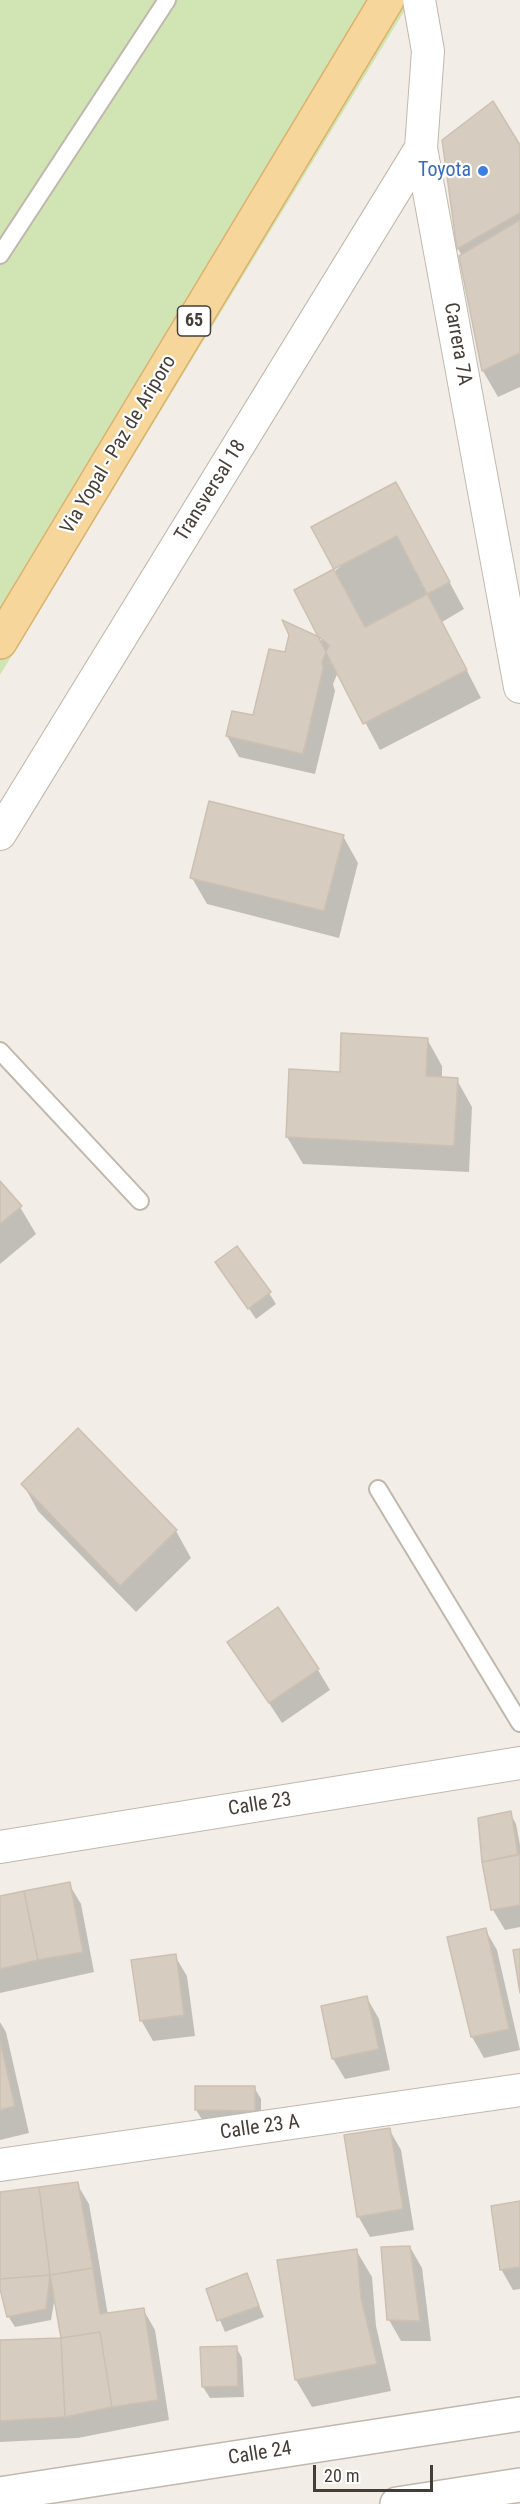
<!DOCTYPE html>
<style>
body{margin:0}
#map{position:relative;width:520px;height:2504px;overflow:hidden;background:#f2eee7;font-family:"Roboto Condensed",sans-serif}
canvas{display:block}
.scale{position:absolute;left:313px;top:2465px;width:120px;height:27px;box-sizing:border-box;border:3px solid #453e37;border-top:0;padding-left:8px;font-size:18px;line-height:21px;white-space:nowrap;color:#453e37;-webkit-text-stroke:4px #fff;paint-order:stroke}
</style>
<div id="map">
<canvas width="520" height="2504"></canvas>
<div class="scale">20 m</div>
</div>
<script>
const ctx = document.querySelector('canvas').getContext('2d');
ctx.lineJoin = 'round';
function fill(path, color) { ctx.fillStyle = color; ctx.fill(path, 'evenodd'); }
const shape = rows => new Path2D(rows.map(r => 'M' + r).join(''));
function stroke(path, color, width, dash) { ctx.strokeStyle = color; ctx.lineWidth = width; ctx.lineCap = dash ? 'butt' : 'round'; ctx.setLineDash(dash || []); ctx.stroke(path); }
function drawText(font, color, halo, rows, align = 'center') {
  ctx.font = font + ' "Roboto Condensed",sans-serif'; ctx.lineWidth = 4.5; ctx.setLineDash([]); ctx.textBaseline = 'middle'; ctx.strokeStyle = halo; ctx.fillStyle = color; for (const [text, x, y, turn = 0] of rows) {
    ctx.save(); ctx.translate(x, y); ctx.rotate((+turn || 0) * Math.PI / 180); ctx.textAlign = isNaN(turn) ? turn : align; if (halo) ctx.strokeText(text, 0, 0); ctx.fillText(text, 0, 0); ctx.restore();
  }
}
fill(shape([
 [0,0,411,0,0,675]
]), '#d1e4b3');
fill(shape([
 [443,141,520,148,520,387,498,397,483,371,461,257,462,256,458,249],
 [411,511,464,609,442,622,481,698,380,750,338,672,333,684,335,691,315,774,239,757,227,736,254,717,286,654,322,640,336,570],
 [343,836,358,863,339,938,207,904,192,878],
 [427,1039,442,1066,442,1079,457,1080,472,1107,469,1172,303,1164,287,1137,341,1074],
 [0,1183,20,1207,36,1234,0,1264],
 [217,1262,269,1293,276,1304,256,1319],
 [78,1430,176,1531,191,1558,136,1612,38,1511,23,1484],
 [229,1642,318,1670,330,1690,282,1723],
 [510,1813,516,1824,520,1845,520,1927,505,1930,493,1910],
 [69,1884,81,1904,94,1972,0,1993,0,1898],
 [485,1929,497,1950,520,2050,484,2058,472,2037,449,1938],
 [175,1956,187,1976,195,2036,153,2041,141,2020],
 [367,1998,379,2019,390,2070,345,2079,333,2059],
 [0,2022,6,2032,29,2133,0,2140],
 [254,2087,261,2099,261,2122,203,2121,196,2110],
 [389,2129,401,2150,414,2230,370,2237,358,2216],
 [77,2184,89,2204,108,2315,143,2309,155,2330,169,2420,78,2438,0,2442,0,2341,62,2340,55,2297,51,2320,15,2327,8,2316,0,2283,0,2194],
 [520,2203,520,2289,513,2290,501,2269],
 [410,2247,422,2268,431,2341,401,2341,389,2320],
 [356,2250,372,2277,376,2326,391,2391,312,2407,296,2380,279,2261],
 [246,2275,264,2317,225,2332,207,2290],
 [236,2347,242,2358,244,2397,210,2398,203,2387,202,2348]
]), '#0003');
const building = shape([
 [493,101,520,145,520,213,457,249,442,140,493,101],
 [520,220,520,353,482,371,459,256,520,220],
 [396,482,450,582,365,627,311,527,396,482],
 [397,536,467,670,363,724,294,590,397,536],
 [282,620,319,637,329,645,322,662,323,669,303,754,226,736,232,711,253,715,269,649,285,652,289,635,282,620],
 [209,801,344,835,324,911,190,878,209,801],
 [341,1033,428,1038,426,1076,458,1078,454,1146,286,1137,289,1069,340,1072,341,1033],
 [0,1181,22,1206,0,1224,0,1181],
 [237,1246,271,1292,248,1309,215,1262,237,1246],
 [78,1428,177,1530,120,1586,21,1484,78,1428],
 [278,1607,319,1669,269,1703,227,1642,278,1607],
 [511,1811,518,1855,482,1862,478,1818,511,1811],
 [520,1854,520,1905,491,1910,482,1862,520,1854],
 [70,1882,83,1952,38,1960,24,1891,70,1882],
 [24,1891,38,1960,0,1969,0,1896,24,1891],
 [486,1928,509,2029,471,2037,447,1937,486,1928],
 [520,1949,520,1993,513,1950,520,1949],
 [176,1954,184,2015,140,2021,131,1960,176,1954],
 [367,1996,379,2049,332,2059,321,2006,367,1996],
 [0,2041,15,2106,0,2110,0,2041],
 [195,2086,255,2086,255,2111,195,2110,195,2086],
 [390,2128,403,2209,357,2217,344,2135,390,2128],
 [78,2182,93,2268,50,2275,39,2187,78,2182],
 [39,2187,50,2275,0,2279,0,2192,39,2187],
 [520,2201,520,2267,500,2270,491,2206,520,2201],
 [410,2246,420,2321,387,2320,381,2247,410,2246],
 [357,2249,361,2298,377,2364,295,2380,277,2260,357,2249],
 [93,2268,100,2314,144,2308,158,2400,112,2407,100,2332,61,2338,50,2275,93,2268],
 [247,2273,259,2306,217,2321,206,2289,247,2273],
 [50,2275,46,2309,7,2317,0,2289,0,2279,50,2275],
 [100,2332,112,2407,65,2417,61,2338,100,2332],
 [61,2338,65,2417,0,2421,0,2340,61,2338],
 [237,2346,238,2386,202,2387,200,2347,237,2346]
]);
fill(building, '#d6ccc0');
stroke(building, '#cdc0b1', 1.5);
const service = shape([
 [0,255,167,0],
 [0,1051,140,1201],
 [378,1489,520,1723]
]);
const minor = shape([
 [419,0,428,51,421,148,520,687],
 [0,834,421,148],
 [0,1847,520,1763],
 [0,2165,520,2090]
]);
const tertiary = shape([
 [0,2494,520,2414],
 [397,2504,520,2485]
]);
const primary = shape([
 [0,642,387,0]
]);
stroke(service, '#c0b8ad', 20);
stroke(minor, '#c0b8ad', 34);
stroke(tertiary, '#c0b8ad', 36);
stroke(primary, '#dbb16c', 36);
stroke(service, '#fff', 16);
stroke(minor, '#fff', 32);
stroke(tertiary, '#fff', 33);
stroke(primary, '#f7d69c', 33);
for (const [x, y, r, color] of [
 [483,171,6,"#3f7fe0"]
]) { const dot = new Path2D(); dot.arc(x, y, r, 0, 2 * Math.PI); ctx.fillStyle = color; ctx.fill(dot); stroke(dot, '#fff', 2); }
for (const [x, y, w] of [
 [194,321,33]
]) { const box = new Path2D(); box.roundRect(x - w / 2, y - 15, w, 30, 4.5); ctx.fillStyle = '#fff'; ctx.fill(box); stroke(box, '#453e37', 1.5); }
drawText('bold 18px', '#453e37', null, [
 ["65",194,321]
]);
drawText('20px', '#366cbe', '#fff', [
 ["Toyota",471,171]
], 'right');
drawText('20px', '#453e37', '#fff', [
 ["Carrera 7A",457,344,80],
 ["Via Yopal - Paz de Ariporo",119,445,-59],
 ["Transversal 18",211,491,-58],
 ["Calle 23",260,1805,-9],
 ["Calle 23 A",260,2128,-8],
 ["Calle 24",260,2454,-9]
]);
</script>
